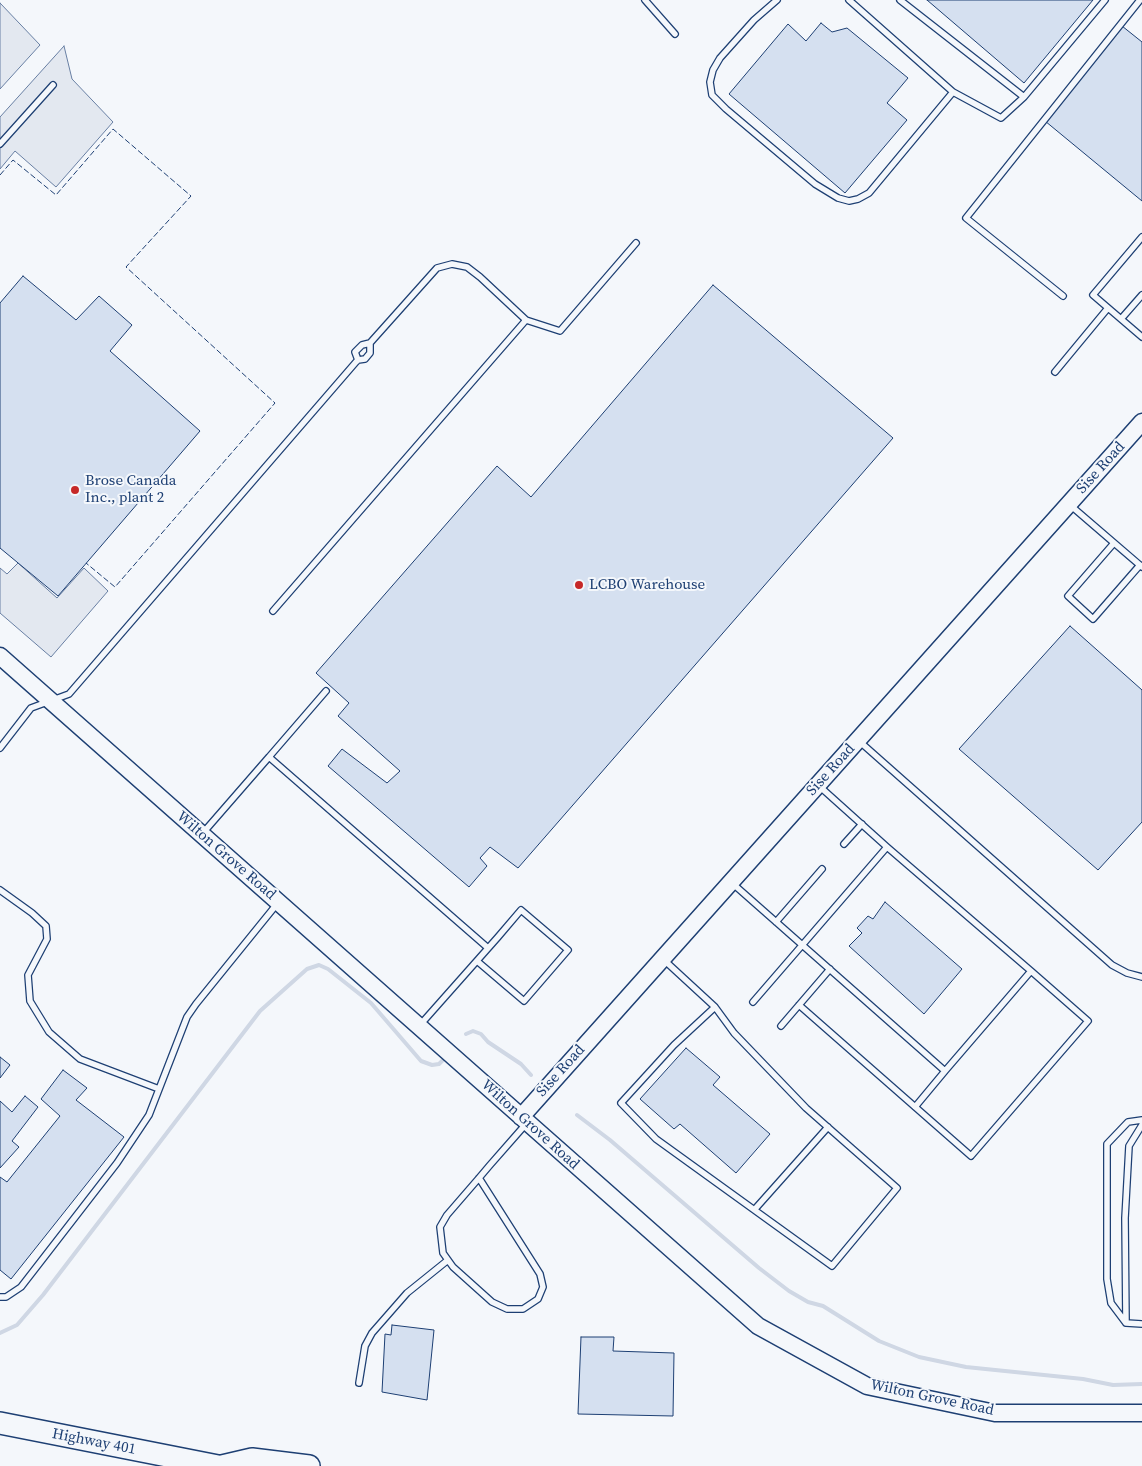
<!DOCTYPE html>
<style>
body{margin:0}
canvas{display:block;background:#f4f7fb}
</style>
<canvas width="1142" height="1466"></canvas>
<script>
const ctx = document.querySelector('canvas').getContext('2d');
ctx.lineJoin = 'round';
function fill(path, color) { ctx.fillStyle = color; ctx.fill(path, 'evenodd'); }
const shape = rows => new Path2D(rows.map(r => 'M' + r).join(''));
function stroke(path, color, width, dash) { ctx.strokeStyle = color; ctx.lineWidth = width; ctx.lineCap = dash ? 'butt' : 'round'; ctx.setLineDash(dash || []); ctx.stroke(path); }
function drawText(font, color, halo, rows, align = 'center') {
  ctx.font = font + ' "Source Serif 4",serif'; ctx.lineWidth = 4; ctx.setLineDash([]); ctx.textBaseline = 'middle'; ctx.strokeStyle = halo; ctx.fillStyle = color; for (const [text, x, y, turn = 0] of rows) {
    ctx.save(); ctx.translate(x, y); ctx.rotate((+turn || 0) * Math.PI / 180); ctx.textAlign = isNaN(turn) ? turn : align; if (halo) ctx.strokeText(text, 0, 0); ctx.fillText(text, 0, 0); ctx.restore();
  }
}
const parking = shape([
 [0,3,40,45,0,89,0,3],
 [64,46,72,79,113,122,56,187,15,151,0,169,0,117,64,46],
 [18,563,57,598,84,568,108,591,51,657,0,613,0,568,7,574,18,563]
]);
fill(parking, '#e3e8f0');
stroke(parking, '#687fa3', 1);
stroke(shape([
 [466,1034,473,1031,481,1034,488,1042,521,1064,531,1075],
 [577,1115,610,1140,759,1268,789,1291,808,1302,823,1306,879,1341,919,1357,966,1367,1083,1379,1113,1385,1142,1384],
 [0,1333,17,1325,43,1295,260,1011,307,969,319,965,328,969,371,1003,421,1061,432,1065,439,1064,442,1061]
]), '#cfd7e4', 4);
const building = shape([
 [927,0,1093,0,1024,83,927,0],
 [821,23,832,32,847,28,908,78,887,103,907,120,845,193,729,94,788,24,806,41,821,23],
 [1122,26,1142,42,1142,201,1045,121,1122,26],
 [23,276,76,320,99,296,132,325,110,351,200,431,58,596,0,548,0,303,23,276],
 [713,285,893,438,518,868,490,847,480,858,487,866,469,887,328,766,342,749,387,783,400,771,338,716,349,703,316,673,497,466,531,497,713,285],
 [1070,626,1142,690,1142,822,1098,870,959,749,1070,626],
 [885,902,962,969,924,1014,849,946,862,933,857,928,868,916,873,919,885,902],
 [686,1048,720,1077,713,1085,770,1134,736,1173,680,1124,674,1129,640,1099,686,1048],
 [0,1057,10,1065,0,1078,0,1057],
 [63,1070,87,1088,76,1100,124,1137,11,1279,0,1270,0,1177,7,1182,60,1116,41,1099,63,1070],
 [25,1096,38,1107,12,1141,19,1147,0,1168,0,1101,12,1112,25,1096],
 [392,1325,434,1330,427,1400,382,1392,385,1334,391,1335,392,1325],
 [581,1337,614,1337,613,1351,674,1353,673,1416,578,1414,581,1337]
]);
fill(building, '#d5e0f0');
stroke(building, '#1d3f73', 1);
const lane = shape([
 [645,0,675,34],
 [777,0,754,20,720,58,713,70,710,82,712,95,726,109,815,184,838,198,849,201,858,199,869,193,953,92,1001,118,1024,97],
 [849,0,953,92],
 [900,0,1024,97,1105,0],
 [0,144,53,85],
 [1142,237,1093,295,1142,337],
 [1063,296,966,218,1140,0],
 [1121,319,1142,295],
 [526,320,560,331,636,243],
 [1055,372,1108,308],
 [1070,505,1142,567],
 [1114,543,1068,596,1093,619,1140,565],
 [273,611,526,320,480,277,467,267,452,264,437,268,370,343,362,345,355,352,358,360],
 [859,741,1112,965,1127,973,1142,977],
 [0,748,31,708,69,694,356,362,358,360,365,359,370,353,370,343],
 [269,757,326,691],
 [202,834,269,757,488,948],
 [844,844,862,824],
 [732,883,945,1071,1031,971,887,847,818,785],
 [0,890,32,913,46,926,47,939,28,975,30,1001,49,1032,80,1059,159,1089],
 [776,922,822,869],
 [664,960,715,1007,734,1033,806,1108,897,1188,832,1266,656,1139,621,1103,674,1045,715,1007],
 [753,1002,887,847],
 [799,1005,971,1156,1088,1021,1031,971],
 [420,1025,498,937,521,910,568,950,524,1001,477,961],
 [781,1026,830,969],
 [915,1107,945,1071],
 [1142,1120,1128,1122,1107,1144,1107,1279,1111,1303,1126,1323,1142,1324],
 [479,1178,540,1274,543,1287,538,1299,523,1309,507,1309,492,1302,453,1267,443,1253,440,1227,447,1215,479,1178,490,1165,526,1124],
 [755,1209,828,1127],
 [0,1297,6,1297,21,1287,117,1163,149,1115,187,1017,196,1004,277,904],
 [1126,1323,1125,1218,1129,1146,1142,1125],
 [359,1383,365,1346,372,1333,407,1293,448,1260]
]);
const secondary = shape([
 [0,656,758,1326,867,1386,995,1413,1142,1413],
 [521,1117,1142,422]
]);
const highway = shape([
 [0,1423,218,1466],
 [222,1466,252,1459,309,1466]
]);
stroke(lane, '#1d3f73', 8);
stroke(secondary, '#1d3f73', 19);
stroke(highway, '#1d3f73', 24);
stroke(lane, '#f4f7fb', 5.5);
stroke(secondary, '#f4f7fb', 16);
stroke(highway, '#f4f7fb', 21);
stroke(shape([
 [0,175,13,160,56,195,113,129,191,196,126,267,275,403,115,587,86,563]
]), '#1d3f73', 1, [6, 2.5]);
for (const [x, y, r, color] of [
 [75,490,5,"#c62828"],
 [579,585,5,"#c62828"]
]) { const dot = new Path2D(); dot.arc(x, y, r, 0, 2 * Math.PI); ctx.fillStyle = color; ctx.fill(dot); stroke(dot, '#f4f7fb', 2); }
drawText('15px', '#1d3f73', '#f4f7fb', [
 ["Sise Road",1101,468,-48],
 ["Sise Road",831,770,-48],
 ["Wilton Grove Road",226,856,41],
 ["Sise Road",561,1071,-48],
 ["Wilton Grove Road",530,1125,42],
 ["Wilton Grove Road",932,1398,12],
 ["Highway 401",94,1442,11]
]);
drawText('15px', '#1d3f73', '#f4f7fb', [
 ["Brose Canada",85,481],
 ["Inc., plant 2",85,498],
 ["LCBO Warehouse",589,585]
], 'left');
</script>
